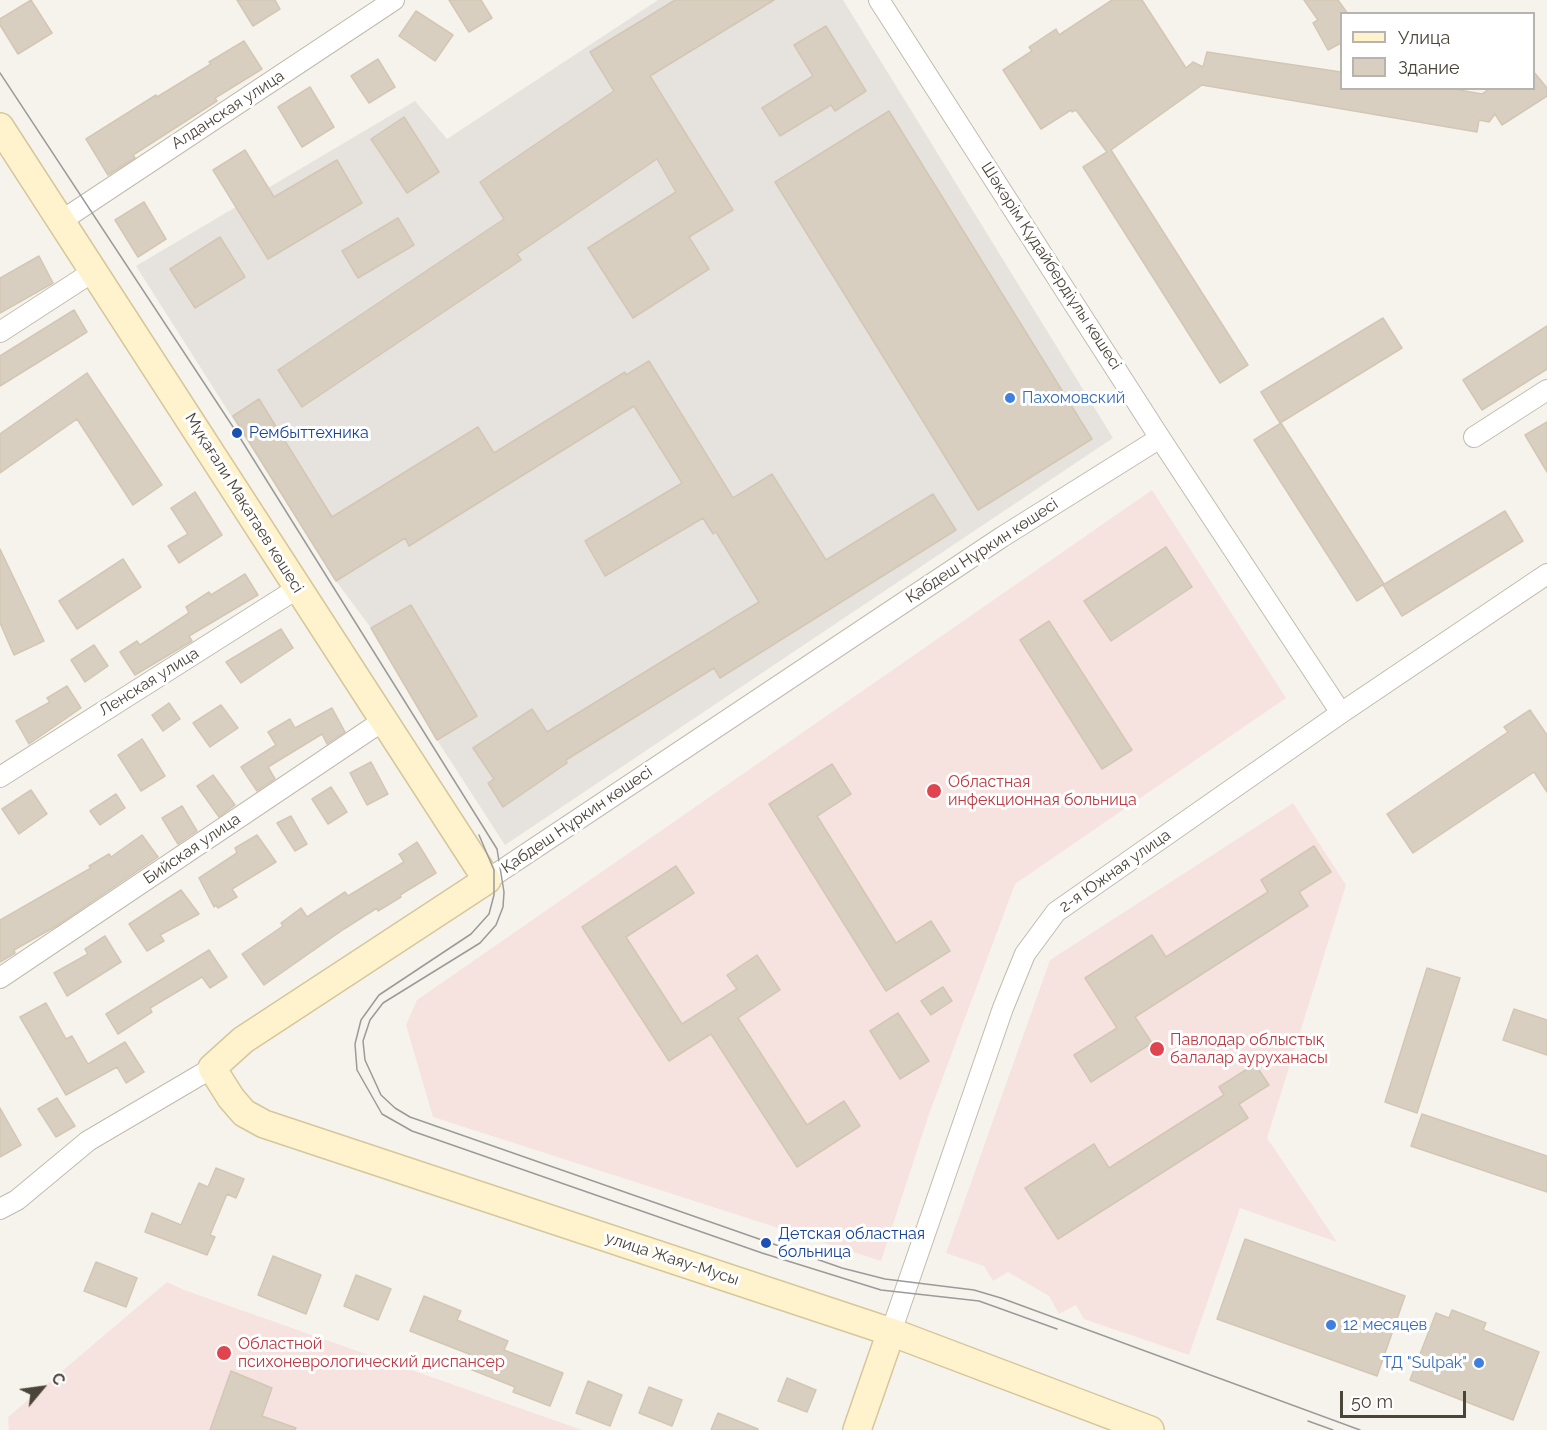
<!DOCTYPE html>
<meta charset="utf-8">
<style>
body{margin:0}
#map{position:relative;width:1547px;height:1430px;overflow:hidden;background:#f6f3ec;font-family:Raleway,sans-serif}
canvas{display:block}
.legend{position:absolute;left:1340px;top:12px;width:195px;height:78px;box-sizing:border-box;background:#fff;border:2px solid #b7b4b0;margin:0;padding:8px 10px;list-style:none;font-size:18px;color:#4b4439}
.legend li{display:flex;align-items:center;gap:12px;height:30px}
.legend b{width:30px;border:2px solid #b7b4b0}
.north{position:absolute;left:12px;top:1358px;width:60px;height:60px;-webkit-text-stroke:4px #fff;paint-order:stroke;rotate:61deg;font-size:16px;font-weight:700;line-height:24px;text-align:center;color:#4b4439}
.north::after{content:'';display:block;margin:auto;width:21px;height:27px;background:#4b4439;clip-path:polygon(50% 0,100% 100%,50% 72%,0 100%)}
.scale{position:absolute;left:1340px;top:1391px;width:126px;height:27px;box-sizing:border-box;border:3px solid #4b4439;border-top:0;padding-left:8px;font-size:18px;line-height:21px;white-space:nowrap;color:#4b4439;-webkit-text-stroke:4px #fff;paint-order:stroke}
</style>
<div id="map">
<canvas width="1547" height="1430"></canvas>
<ul class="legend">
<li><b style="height:8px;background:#fff3cd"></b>Улица</li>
<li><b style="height:16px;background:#d8cfc1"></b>Здание</li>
</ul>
<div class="north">С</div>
<div class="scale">50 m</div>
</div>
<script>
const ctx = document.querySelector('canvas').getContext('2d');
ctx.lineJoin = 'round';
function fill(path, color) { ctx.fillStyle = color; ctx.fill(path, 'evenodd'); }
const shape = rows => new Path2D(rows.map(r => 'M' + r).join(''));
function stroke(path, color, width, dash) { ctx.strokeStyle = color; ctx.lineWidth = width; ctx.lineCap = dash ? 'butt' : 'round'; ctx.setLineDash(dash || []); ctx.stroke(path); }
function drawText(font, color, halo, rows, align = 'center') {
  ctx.font = font + ' Raleway,sans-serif'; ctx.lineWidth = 6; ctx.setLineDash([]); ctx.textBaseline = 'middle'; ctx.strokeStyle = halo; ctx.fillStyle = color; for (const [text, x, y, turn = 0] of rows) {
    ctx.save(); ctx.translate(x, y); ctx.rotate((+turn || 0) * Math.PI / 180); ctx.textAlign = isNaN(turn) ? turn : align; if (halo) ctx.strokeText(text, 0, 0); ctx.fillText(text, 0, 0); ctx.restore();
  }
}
fill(shape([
 [658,0,843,0,1113,438,505,845,437,740,371,628,336,581,136,266,415,101,447,139]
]), '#e6e2dd');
fill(shape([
 [1152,490,1286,698,1015,884,928,1117,881,1261,433,1117,406,1025,417,1000],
 [1293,803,1346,885,1267,1138,1337,1242,1240,1208,1189,1355,1084,1319,1076,1305,1059,1314,1049,1296,1008,1272,993,1281,984,1266,946,1253,1050,960],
 [167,1282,184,1290,582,1430,9,1430,8,1417]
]), '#f6e3e0');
const building = shape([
 [31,0,52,33,18,54,0,25,0,19,31,0],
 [237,0,275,0,280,9,253,26,237,0],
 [449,0,481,0,492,18,469,32,449,0],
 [675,0,774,0,650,76,733,210,689,237,709,269,633,318,588,248,676,192,657,159,517,254,521,260,302,407,278,370,504,219,480,182,614,91,590,52,675,0],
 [1112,0,1142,0,1186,68,1193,62,1203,67,1207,52,1341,72,1341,88,1448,88,1482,94,1490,88,1533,88,1533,71,1547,88,1547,96,1502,125,1495,114,1489,122,1479,120,1477,132,1202,85,1111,150,1248,365,1220,383,1083,167,1107,152,1076,110,1072,112,1071,110,1041,129,1003,70,1032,51,1029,47,1056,29,1059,35,1112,0],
 [1304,0,1338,0,1348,14,1341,14,1341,43,1328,50,1313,23,1318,20,1304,0],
 [416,11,453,35,435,61,399,36,416,11],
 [826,26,866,91,835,111,831,105,780,136,762,108,813,76,794,45,826,26],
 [244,41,262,69,215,98,217,101,133,155,135,158,108,175,86,139,156,95,157,97,211,64,209,62,244,41],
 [378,59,395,87,369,103,351,76,378,59],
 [310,87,334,127,302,147,278,107,310,87],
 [889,111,1092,439,978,510,775,182,889,111],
 [404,117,439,172,407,193,371,139,404,117],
 [245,150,274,197,337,160,362,203,268,259,213,170,245,150],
 [144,202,166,239,138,257,115,220,144,202],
 [398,218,414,245,358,278,342,251,398,218],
 [220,237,245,277,195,308,170,269,220,237],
 [39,256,53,283,0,313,0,278,39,256],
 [74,310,87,332,0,386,0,356,74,310],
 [1383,318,1402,348,1280,423,1261,392,1383,318],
 [1547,326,1547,369,1482,410,1463,380,1547,326],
 [649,361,733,498,772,474,826,560,933,494,956,530,720,678,714,668,566,760,567,763,503,807,488,783,494,779,473,748,532,709,547,732,759,602,716,532,713,534,703,518,605,576,585,541,682,483,634,406,409,546,405,538,336,581,233,416,259,399,332,517,478,427,494,453,625,372,626,375,649,361],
 [87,373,162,485,133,505,77,419,0,473,0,434,87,373],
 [1547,422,1547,472,1525,435,1547,422],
 [1281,423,1384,584,1357,601,1254,440,1281,423],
 [195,492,222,535,179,563,168,546,188,534,171,508,195,492],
 [1505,511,1523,541,1402,616,1383,585,1505,511],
 [1166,547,1192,587,1111,641,1084,601,1166,547],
 [0,549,44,641,14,655,0,623,0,549],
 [123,559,141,587,77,629,59,601,123,559],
 [245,574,258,595,189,636,192,641,135,675,120,652,137,641,140,645,189,613,186,607,209,592,211,595,245,574],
 [411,605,477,716,437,740,371,628,411,605],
 [1049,621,1132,750,1102,769,1020,640,1049,621],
 [281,629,293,648,241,683,226,662,281,629],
 [94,645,108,666,85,682,71,660,94,645],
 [67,686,81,708,29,744,16,721,50,702,47,698,67,686],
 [169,703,180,719,163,731,152,715,169,703],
 [221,705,238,728,210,747,193,723,221,705],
 [332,708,345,732,327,744,322,734,268,767,275,779,257,791,241,767,276,745,268,732,290,719,295,728,332,708],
 [1530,710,1547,735,1547,792,1534,772,1413,853,1387,814,1508,732,1504,727,1530,710],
 [142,739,165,776,141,791,118,755,142,739],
 [371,762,388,794,367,805,350,773,371,762],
 [832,764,851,794,817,816,896,943,931,921,950,951,886,991,769,804,832,764],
 [213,775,235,805,219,817,197,786,213,775],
 [331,787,347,812,328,824,312,799,331,787],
 [31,790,47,814,19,834,2,809,31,790],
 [116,794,125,808,100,825,90,811,116,794],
 [182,806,197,831,178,844,162,818,182,806],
 [291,816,307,844,295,851,277,823,291,816],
 [142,835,158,857,58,925,14,950,15,953,0,962,0,920,91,868,89,866,109,854,111,857,142,835],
 [257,835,276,862,232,889,237,897,218,908,216,905,214,907,199,878,237,853,235,848,257,835],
 [417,842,436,873,400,895,401,897,378,911,377,908,344,929,264,985,242,954,283,926,281,923,301,908,307,917,345,892,348,896,404,862,399,854,417,842],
 [1314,846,1331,872,1299,892,1308,906,1135,1017,1152,1043,1091,1082,1074,1055,1117,1028,1085,978,1152,935,1166,957,1268,892,1261,880,1314,846],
 [676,866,694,893,626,937,682,1024,737,989,727,975,757,955,780,990,738,1018,807,1125,844,1101,860,1126,797,1167,711,1034,669,1061,582,927,676,866],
 [181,890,199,914,160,935,164,941,147,951,129,924,181,890],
 [105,936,121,962,67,996,54,973,88,954,85,949,105,936],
 [209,950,227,977,210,988,202,977,150,1008,152,1012,118,1034,106,1014,209,950],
 [1427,968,1460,978,1417,1113,1385,1102,1427,968],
 [943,987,952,1001,931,1015,921,1001,943,987],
 [46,1003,66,1039,72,1036,88,1064,125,1042,144,1072,126,1083,117,1067,66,1095,20,1017,46,1003],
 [1514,1009,1547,1020,1547,1055,1503,1040,1514,1009],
 [898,1013,929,1061,900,1079,870,1031,898,1013],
 [1255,1064,1269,1085,1239,1104,1248,1118,1058,1239,1025,1188,1094,1144,1109,1168,1224,1095,1219,1087,1255,1064],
 [57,1098,75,1126,56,1137,38,1109,57,1098],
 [0,1108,21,1145,0,1157,0,1108],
 [1422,1114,1547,1156,1547,1192,1411,1146,1422,1114],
 [216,1168,244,1179,236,1198,227,1194,210,1235,215,1237,207,1255,145,1232,152,1213,181,1225,199,1183,208,1187,216,1168],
 [1245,1239,1405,1296,1377,1376,1217,1319,1245,1239],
 [273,1256,321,1275,306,1314,258,1295,273,1256],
 [96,1262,137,1278,126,1307,84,1291,96,1262],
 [356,1275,391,1289,378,1320,344,1306,356,1275],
 [424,1296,461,1311,457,1320,508,1341,504,1350,563,1373,550,1406,513,1392,515,1387,465,1367,469,1354,410,1331,424,1296],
 [1452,1310,1486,1323,1483,1330,1539,1352,1513,1420,1410,1380,1436,1313,1449,1318,1452,1310],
 [231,1371,272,1388,262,1416,296,1428,295,1430,210,1430,231,1371],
 [787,1378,816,1390,807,1412,778,1401,787,1378],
 [588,1381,622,1395,610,1426,576,1413,588,1381],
 [649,1387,682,1400,672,1426,639,1413,649,1387],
 [718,1413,758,1429,758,1430,711,1430,718,1413]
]);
fill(building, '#d8cfc1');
stroke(building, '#d3c7b4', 1.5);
const street = shape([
 [879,0,1160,438,1341,713],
 [61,221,394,0],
 [0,332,94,271],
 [1474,437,1547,390],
 [0,777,298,588],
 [487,880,1002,537,1160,438],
 [0,978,384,720],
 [0,1209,17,1200,88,1141,212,1068],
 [891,1332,1003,1008,1025,954,1056,912,1341,713,1547,574]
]);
const secondary = shape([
 [0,127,487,880,243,1040,212,1068,231,1098,244,1113,264,1124,891,1332,1150,1430],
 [857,1430,891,1332]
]);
stroke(street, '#c2bbae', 22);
stroke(secondary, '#d6c79b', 30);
stroke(street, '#fff', 20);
stroke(secondary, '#fff3cd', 27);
stroke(shape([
 [0,73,237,433,497,849,504,892,503,907,496,925,480,943,383,1003,370,1020,363,1041,365,1060,381,1095,395,1108,410,1117,842,1268,885,1279,974,1290,1001,1298,1360,1430],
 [479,835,494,870,494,895,489,914,471,934,379,995,361,1020,355,1044,357,1070,382,1114,412,1131,762,1253,881,1290,979,1301,1057,1329],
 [1308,1421,1333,1430]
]), '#9a9a9a', 1.5);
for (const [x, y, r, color] of [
 [1010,398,6,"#3f7fe0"],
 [237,433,6,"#1a4fb4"],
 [934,791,8,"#e0444e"],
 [1157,1049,8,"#e0444e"],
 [766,1243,6,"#1a4fb4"],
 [1331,1325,6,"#3f7fe0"],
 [224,1353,8,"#e0444e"],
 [1479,1363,6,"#3f7fe0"]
]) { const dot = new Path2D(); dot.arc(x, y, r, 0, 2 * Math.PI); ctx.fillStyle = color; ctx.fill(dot); stroke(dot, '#fff', 2); }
drawText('16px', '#4b4439', '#fff', [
 ["Алданская улица",228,110,-33],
 ["Шәкәрім Құдайбердіұлы көшесі",1051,266,57],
 ["Мұқағали Мақатаев көшесі",244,503,58],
 ["Қабдеш Нұркин көшесі",982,551,-33],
 ["Ленская улица",149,682,-32],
 ["Қабдеш Нұркин көшесі",577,820,-34],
 ["Бийская улица",192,849,-34],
 ["2-я Южная улица",1115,871,-35],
 ["улица Жаяу-Мусы",672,1259,18]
]);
drawText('16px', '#366cbe', '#fff', [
 ["Пахомовский",1022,398],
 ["12 месяцев",1343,1325],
 ["ТД \"Sulpak\"",1467,1363,"right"]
], 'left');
drawText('16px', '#164399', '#fff', [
 ["Рембыттехника",249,433],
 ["Детская областная",778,1234],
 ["больница",778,1252]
], 'left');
drawText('16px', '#be3a42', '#fff', [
 ["Областная",948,782],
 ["инфекционная больница",948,800],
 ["Павлодар облыстық",1170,1040],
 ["балалар ауруханасы",1170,1058],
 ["Областной",238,1344],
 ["психоневрологический диспансер",238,1362]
], 'left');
</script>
